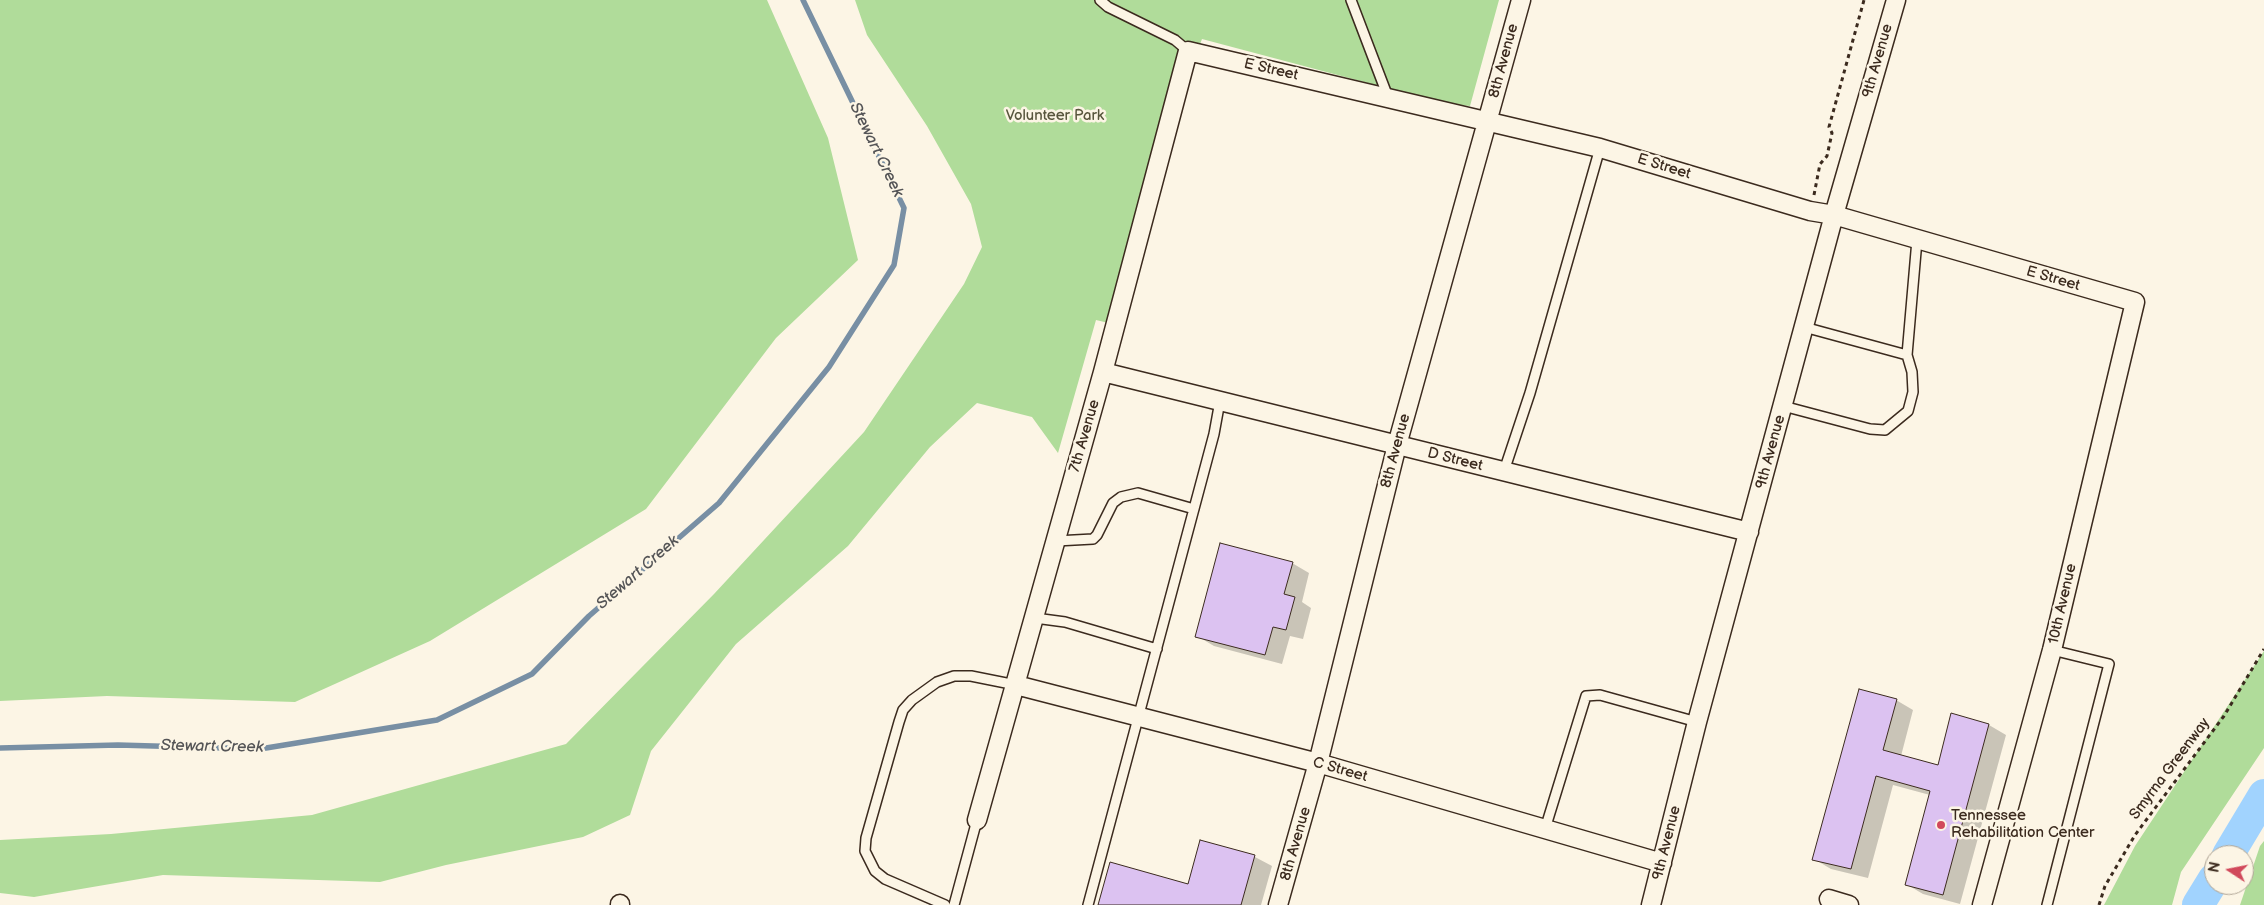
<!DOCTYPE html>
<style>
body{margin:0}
#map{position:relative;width:2264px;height:905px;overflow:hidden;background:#fcf5e5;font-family:"Balsamiq Sans",sans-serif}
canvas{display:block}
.north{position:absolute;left:2204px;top:845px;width:50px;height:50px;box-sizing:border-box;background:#fcf5e5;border:1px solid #afa495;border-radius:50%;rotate:281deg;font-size:14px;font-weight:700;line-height:20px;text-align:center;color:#3b2a1e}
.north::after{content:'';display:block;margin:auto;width:18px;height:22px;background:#d1495b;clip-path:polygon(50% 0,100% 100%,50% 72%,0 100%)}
</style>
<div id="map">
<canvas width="2264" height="905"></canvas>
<div class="north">N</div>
</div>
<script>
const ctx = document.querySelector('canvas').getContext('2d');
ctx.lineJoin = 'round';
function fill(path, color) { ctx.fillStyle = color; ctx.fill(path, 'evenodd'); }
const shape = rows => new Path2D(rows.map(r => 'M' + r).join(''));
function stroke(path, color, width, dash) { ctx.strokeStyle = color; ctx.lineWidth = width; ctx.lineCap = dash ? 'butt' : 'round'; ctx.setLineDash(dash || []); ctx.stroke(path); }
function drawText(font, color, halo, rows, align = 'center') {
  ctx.font = font + ' "Balsamiq Sans",sans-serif'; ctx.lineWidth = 5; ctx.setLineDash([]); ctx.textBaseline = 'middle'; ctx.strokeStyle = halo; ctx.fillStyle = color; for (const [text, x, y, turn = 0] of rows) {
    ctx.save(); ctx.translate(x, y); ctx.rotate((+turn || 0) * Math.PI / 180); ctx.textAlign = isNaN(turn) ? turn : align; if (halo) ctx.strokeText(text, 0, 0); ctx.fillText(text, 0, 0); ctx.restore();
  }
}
fill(shape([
 [0,0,767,0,828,138,858,260,776,338,646,509,430,641,295,702,107,696,0,701],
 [855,0,1499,0,1470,106,1447,104,1202,39,1186,81,1121,326,1096,320,1058,453,1032,417,977,403,930,447,848,546,736,644,651,751,630,815,583,837,446,865,380,882,163,875,34,897,0,893,0,840,111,834,312,815,566,744,714,594,864,432,964,284,982,247,971,204,927,126,867,35],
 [2264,651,2264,748,2181,872,2172,905,2104,905,2135,846],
 [2264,841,2264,905,2240,905,2260,846]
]), '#b0dc9a');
fill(shape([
 [1292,563,1309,573,1302,602,1311,608,1303,639,1290,636,1282,664,1214,646,1197,636],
 [1896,700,1913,710,1901,756,1939,766,1989,725,2006,735,1960,904,1923,894,1906,884,1930,795,1893,785,1868,878,1831,869,1814,859],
 [1201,841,1255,857,1272,866,1261,905,1099,905,1189,885]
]), '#0003');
stroke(shape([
 [0,748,118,745,260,749,437,720,532,674,589,616,719,503,829,367,894,265,904,208,803,0]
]), '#788fa4', 5.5);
stroke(shape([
 [2228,855,2264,795],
 [2198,905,2214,879]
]), '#a1d3fe', 32);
const building = shape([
 [1220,543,1293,562,1284,594,1295,597,1286,630,1273,627,1265,655,1195,637,1220,543],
 [1859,689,1897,699,1883,750,1938,765,1951,713,1989,724,1943,895,1905,885,1930,791,1876,776,1851,869,1812,860,1859,689],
 [1200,840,1255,855,1241,905,1098,905,1110,862,1188,884,1200,840]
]);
fill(building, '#dcc2f1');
stroke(building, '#3b2a1e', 1);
const service = shape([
 [1100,0,1108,7,1175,40,1188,51],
 [1351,0,1388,97],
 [1907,355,1917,240],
 [1783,406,1870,429,1885,430,1908,411,1913,392,1912,372,1907,355,1804,327],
 [1504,471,1530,393,1600,148],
 [1056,541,1093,539,1097,535,1113,503,1121,497,1138,493,1194,509],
 [1035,618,1065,622,1157,649],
 [1545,829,1586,696,1600,695,1697,722],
 [945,905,885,879,875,871,865,851,866,838,899,722,903,710,912,700,937,682,954,676,971,676,1016,685],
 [954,905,977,820],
 [1088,905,1214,434,1220,401],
 [2047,905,2109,664,2052,650]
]);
const minor = shape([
 [1103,372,1749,532],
 [1016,685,1318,763,1662,863],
 [977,820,1103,372,1188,51,1600,148,1810,211,1834,215,2135,302,2052,650,1982,905],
 [1829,899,1849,905],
 [620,905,620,904],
 [1278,905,1318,763,1397,445,1521,0],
 [1651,905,1697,722,1834,215,1896,0]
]);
stroke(service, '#3b2a1e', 12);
stroke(minor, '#3b2a1e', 21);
stroke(shape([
 [1814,195,1820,164,1827,156,1832,133,1829,127,1864,0],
 [2099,905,2105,886,2135,835,2224,716,2264,649]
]), '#3b2a1e', 3, [4, 4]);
stroke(service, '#fcf5e5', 9);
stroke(minor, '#fcf5e5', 18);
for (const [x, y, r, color] of [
 [1941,825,5,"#d1495b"]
]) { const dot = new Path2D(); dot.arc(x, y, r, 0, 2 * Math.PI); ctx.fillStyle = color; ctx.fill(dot); stroke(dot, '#fcf5e5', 2); }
drawText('15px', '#3b2a1e', '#fcf5e5', [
 ["8th Avenue",1504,61,-75],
 ["9th Avenue",1878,61,-74],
 ["E Street",1271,70,13],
 ["E Street",1664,167,17],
 ["E Street",2053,279,16],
 ["7th Avenue",1085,436,-74],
 ["8th Avenue",1396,451,-75],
 ["9th Avenue",1771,452,-75],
 ["D Street",1455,460,14],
 ["10th Avenue",2063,604,-77],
 ["Smyrna Greenway",2170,769,-53],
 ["C Street",1340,770,16],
 ["9th Avenue",1667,843,-76],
 ["8th Avenue",1296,844,-74]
]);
drawText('15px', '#58563d', '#fcf5e5', [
 ["Volunteer Park",1055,116]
]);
drawText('15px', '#3b2a1e', '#fcf5e5', [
 ["Tennessee",1951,816],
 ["Rehabilitation Center",1951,833]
], 'left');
drawText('italic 16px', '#545456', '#fcf5e5', [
 ["Stewart Creek",876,150,64],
 ["Stewart Creek",638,573,-41],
 ["Stewart Creek",212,747,1]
]);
</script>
